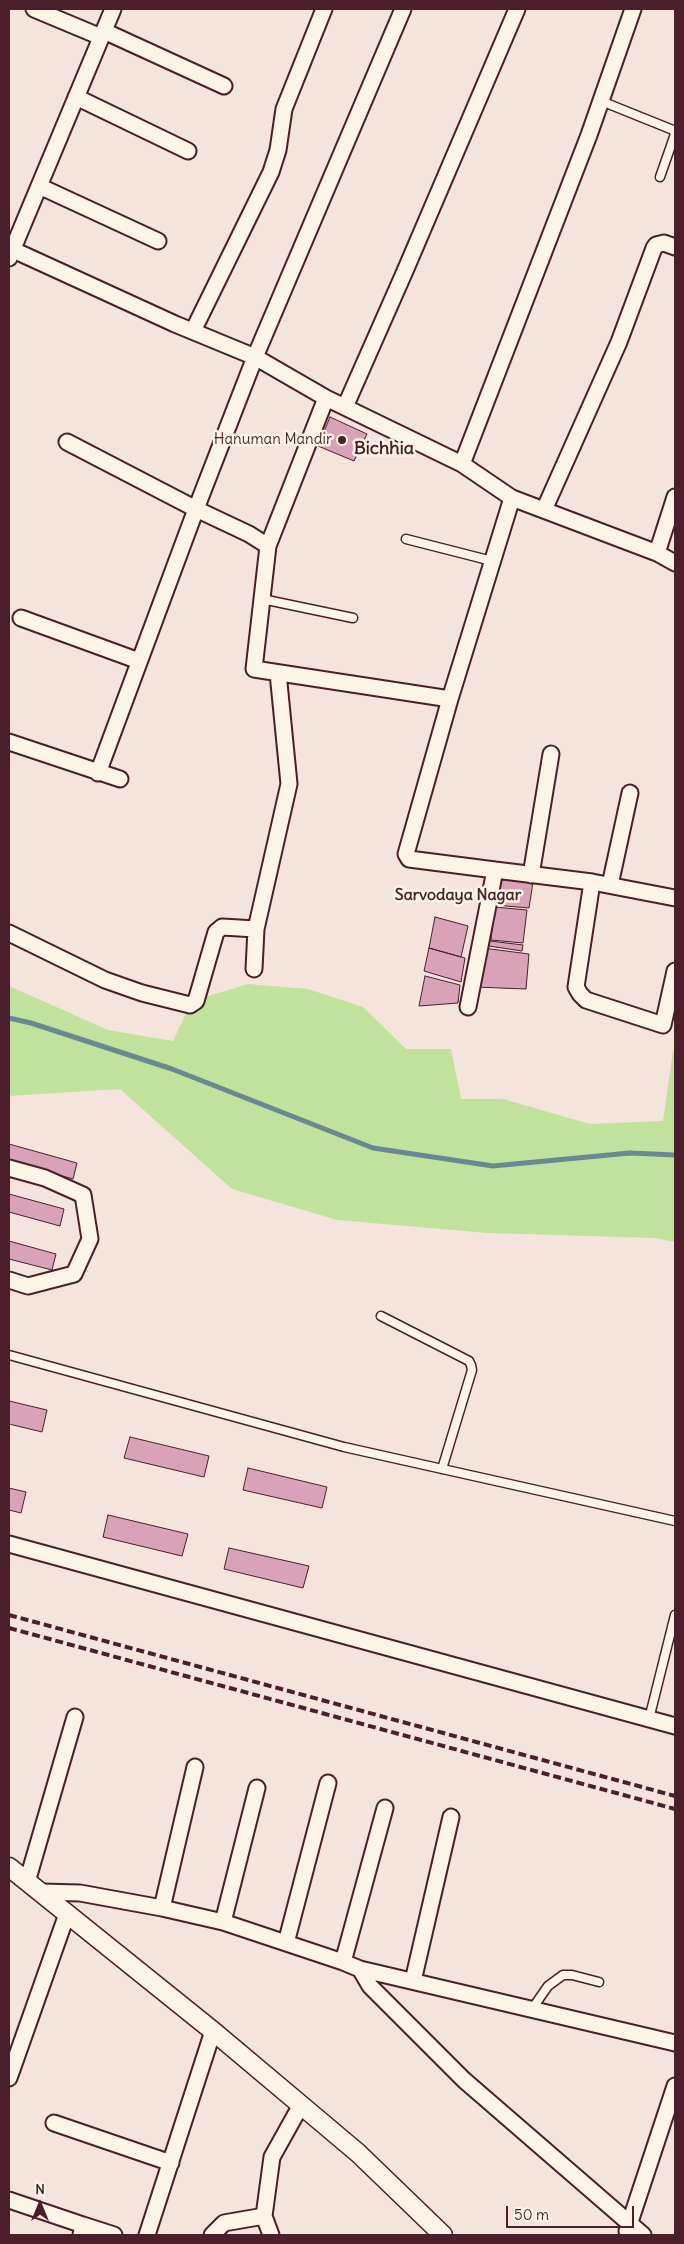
<!DOCTYPE html>
<style>
body{margin:0}
#map{position:relative;width:684px;height:2244px;overflow:hidden;background:#f5e4dc;font-family:Delius,sans-serif}
canvas{display:block}
.frame{position:absolute;inset:0;border:10px solid #4a1f2b;pointer-events:none}
.north{position:absolute;left:15px;top:2179px;width:50px;height:50px;-webkit-text-stroke:4px #fcf5e5;paint-order:stroke;rotate:0deg;font-size:14px;font-weight:700;line-height:20px;text-align:center;color:#4a1f2b}
.north::after{content:'';display:block;margin:auto;width:18px;height:22px;background:#4a1f2b;clip-path:polygon(50% 0,100% 100%,50% 72%,0 100%)}
.scale{position:absolute;left:506px;top:2206px;width:128px;height:22px;box-sizing:border-box;border:2px solid #4a1f2b;border-top:0;padding-left:6px;font-size:15px;line-height:18px;white-space:nowrap;color:#4a1f2b;-webkit-text-stroke:4px #fcf5e5;paint-order:stroke}
</style>
<div id="map">
<canvas width="684" height="2244"></canvas>
<div class="frame"></div>
<div class="north">N</div>
<div class="scale">50 m</div>
</div>
<script>
const ctx = document.querySelector('canvas').getContext('2d');
ctx.lineJoin = 'round';
function fill(path, color) { ctx.fillStyle = color; ctx.fill(path, 'evenodd'); }
const shape = rows => new Path2D(rows.map(r => 'M' + r).join(''));
function stroke(path, color, width, dash) { ctx.strokeStyle = color; ctx.lineWidth = width; ctx.lineCap = dash ? 'butt' : 'round'; ctx.setLineDash(dash || []); ctx.stroke(path); }
function drawText(font, color, halo, rows, align = 'center') {
  ctx.font = font + ' Delius,sans-serif'; ctx.lineWidth = 5; ctx.setLineDash([]); ctx.textBaseline = 'middle'; ctx.strokeStyle = halo; ctx.fillStyle = color; for (const [text, x, y, turn = 0] of rows) {
    ctx.save(); ctx.translate(x, y); ctx.rotate((+turn || 0) * Math.PI / 180); ctx.textAlign = isNaN(turn) ? turn : align; if (halo) ctx.strokeText(text, 0, 0); ctx.fillText(text, 0, 0); ctx.restore();
  }
}
fill(shape([
 [248,984,308,989,363,1007,406,1049,451,1049,461,1099,503,1099,590,1124,663,1121,673,1050,675,1050,675,1242,654,1238,488,1233,337,1220,232,1189,120,1089,9,1096,9,986,108,1030,173,1041,192,1001]
]), '#c0e29c');
stroke(shape([
 [9,1018,31,1023,172,1069,373,1148,493,1166,630,1153,675,1155]
]), '#698893', 5);
const building = shape([
 [330,417,367,434,354,461,318,446,330,417],
 [498,878,533,882,529,908,494,905,498,878],
 [494,907,527,910,523,943,491,940,494,907],
 [435,917,468,926,461,957,429,948,435,917],
 [490,941,523,945,522,951,489,946,490,941],
 [429,948,465,958,461,982,424,971,429,948],
 [483,948,529,954,526,989,475,987,483,948],
 [425,976,460,985,458,1003,419,1006,425,976],
 [9,1144,77,1163,73,1179,9,1161,9,1144],
 [9,1194,64,1209,60,1226,9,1212,9,1194],
 [9,1241,56,1254,52,1270,9,1259,9,1241],
 [9,1401,47,1410,42,1432,9,1424,9,1401],
 [130,1437,209,1456,204,1477,124,1458,130,1437],
 [248,1468,327,1487,322,1508,243,1490,248,1468],
 [9,1488,26,1492,21,1513,9,1510,9,1488],
 [108,1515,188,1534,182,1556,103,1537,108,1515],
 [229,1548,309,1566,303,1588,224,1569,229,1548]
]);
fill(building, '#d9a2b8');
stroke(building, '#4a1f2b', 1);
const service = shape([
 [601,101,673,130,675,134,660,177],
 [406,539,492,561],
 [262,599,353,618],
 [381,1316,469,1361,471,1365,472,1370,442,1469],
 [9,1355,344,1447,675,1521],
 [649,1719,675,1615],
 [532,2009,548,1986,563,1975,572,1975,599,1982]
]);
const minor = shape([
 [34,9,101,37],
 [104,31,224,86],
 [76,97,188,151],
 [39,186,158,241],
 [9,248,175,324,255,357,326,398,462,464,512,498,657,553,675,563],
 [9,258,113,9],
 [193,331,271,172,278,150,284,109,324,9],
 [345,407,405,271,517,9],
 [67,442,196,509,249,534,268,546,254,669,450,699],
 [462,464,589,135,633,9],
 [544,510,619,342,654,248,656,245,664,243,675,247],
 [268,546,326,398],
 [657,553,675,497],
 [21,618,139,661],
 [9,742,120,779],
 [98,773,196,509,255,357,403,9],
 [495,870,592,882,675,898],
 [531,875,551,754],
 [592,882,576,987,580,994,586,1000,663,1025,675,971],
 [610,885,630,793],
 [9,933,105,980,142,993,190,1005,196,1001,216,932,222,927,256,929],
 [254,969,256,929,289,784,278,673],
 [468,1007,495,870,409,859,406,854,450,699,512,498],
 [9,1168,45,1178,83,1195,90,1239,74,1274,28,1286,9,1280],
 [9,1544,675,1726],
 [27,1882,75,1717],
 [40,1892,80,1893,162,1908,223,1922,343,1962,360,1969,675,2043],
 [162,1908,195,1767],
 [223,1922,257,1788],
 [286,1943,328,1783],
 [343,1962,385,1808],
 [360,1969,370,1986,464,2080,643,2235],
 [413,1981,451,1817],
 [9,2078,67,1914],
 [54,2123,171,2163],
 [9,2200,83,2225,81,2235],
 [83,2225,114,2235],
 [627,2231,675,2086],
 [147,2235,213,2031],
 [212,2235,224,2223,264,2216],
 [271,2235,264,2216,272,2157,301,2105]
]);
const tertiary = shape([
 [9,1867,213,2031,301,2105,358,2153,443,2235]
]);
stroke(service, '#4a1f2b', 11);
stroke(minor, '#4a1f2b', 19);
stroke(tertiary, '#4a1f2b', 21);
stroke(service, '#fcf5e5', 8);
stroke(minor, '#fcf5e5', 15);
stroke(tertiary, '#fcf5e5', 18);
stroke(shape([
 [9,1615,675,1796],
 [9,1628,675,1809]
]), '#4a1f2b', 4, [8, 4]);
for (const [x, y, r, color] of [
 [342,440,5,"#4a1f2b"]
]) { const dot = new Path2D(); dot.arc(x, y, r, 0, 2 * Math.PI); ctx.fillStyle = color; ctx.fill(dot); stroke(dot, '#fcf5e5', 2); }
drawText('15px', '#4a1f2b', '#fcf5e5', [
 ["Hanuman Mandir",332,440]
], 'right');
drawText('bold 16px', '#4a1f2b', '#fcf5e5', [
 ["Sarvodaya Nagar",458,895]
]);
drawText('bold 18px', '#4a1f2b', '#fcf5e5', [
 ["Bichhia",384,449]
]);
</script>
